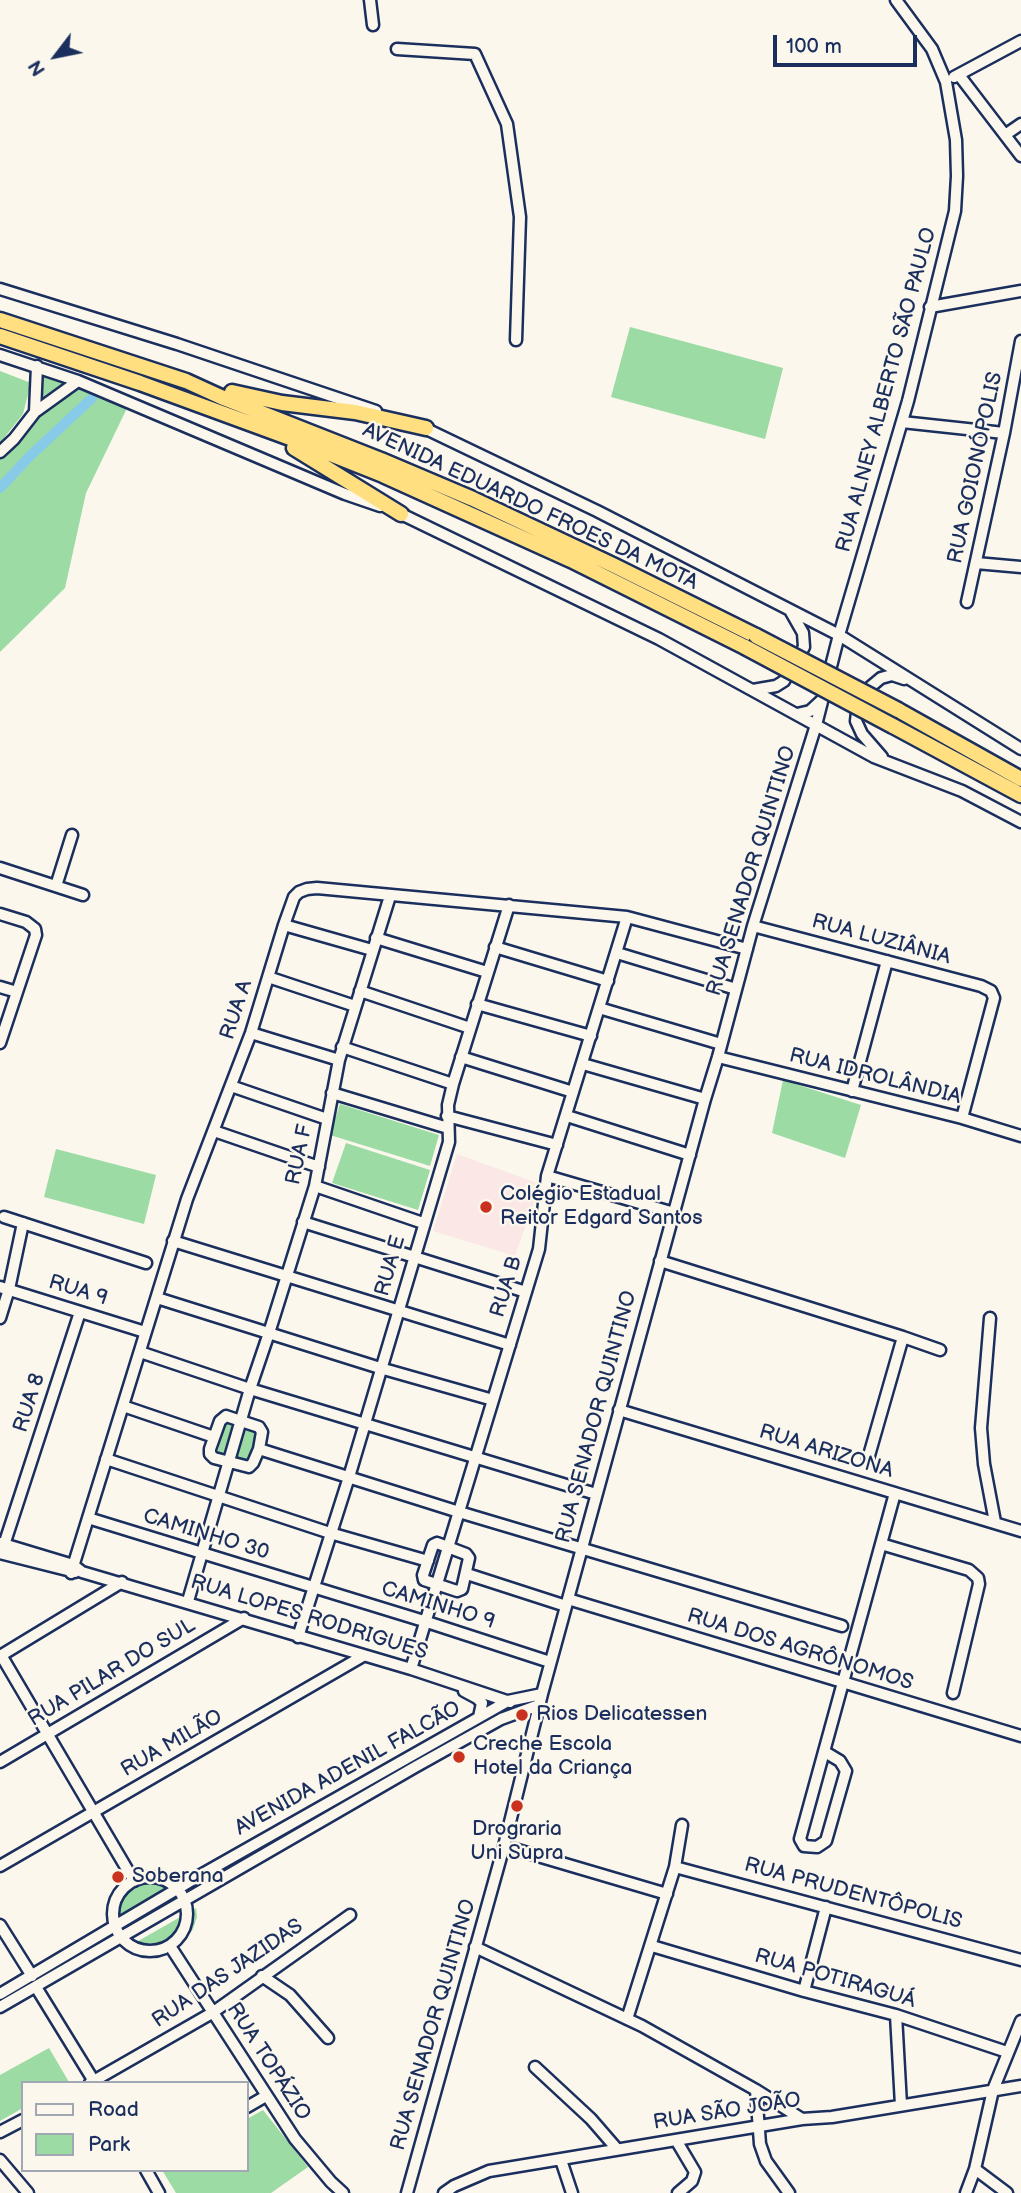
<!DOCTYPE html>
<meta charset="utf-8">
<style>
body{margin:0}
#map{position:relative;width:1021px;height:2193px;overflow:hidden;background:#fbf7ec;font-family:"Balsamiq Sans",sans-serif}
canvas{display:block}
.legend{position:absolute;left:21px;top:2081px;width:228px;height:91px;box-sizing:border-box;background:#fbf7ec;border:2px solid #a1a7b3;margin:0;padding:9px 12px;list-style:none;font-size:21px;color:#1b2f5e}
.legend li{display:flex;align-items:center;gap:14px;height:35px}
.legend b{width:35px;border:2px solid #a1a7b3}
.north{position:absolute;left:21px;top:21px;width:70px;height:70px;-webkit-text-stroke:5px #fbf7ec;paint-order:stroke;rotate:238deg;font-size:19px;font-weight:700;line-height:28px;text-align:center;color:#1b2f5e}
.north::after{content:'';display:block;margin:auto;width:24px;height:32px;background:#1b2f5e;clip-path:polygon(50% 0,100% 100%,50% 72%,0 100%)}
.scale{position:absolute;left:773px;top:35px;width:144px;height:32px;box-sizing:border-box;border:4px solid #1b2f5e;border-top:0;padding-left:9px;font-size:21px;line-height:24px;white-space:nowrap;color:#1b2f5e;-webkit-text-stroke:5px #fbf7ec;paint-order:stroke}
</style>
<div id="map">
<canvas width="1021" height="2193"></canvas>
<ul class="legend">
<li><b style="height:9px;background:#fbf7ec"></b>Road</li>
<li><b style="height:19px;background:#9cdba3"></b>Park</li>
</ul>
<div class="north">N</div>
<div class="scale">100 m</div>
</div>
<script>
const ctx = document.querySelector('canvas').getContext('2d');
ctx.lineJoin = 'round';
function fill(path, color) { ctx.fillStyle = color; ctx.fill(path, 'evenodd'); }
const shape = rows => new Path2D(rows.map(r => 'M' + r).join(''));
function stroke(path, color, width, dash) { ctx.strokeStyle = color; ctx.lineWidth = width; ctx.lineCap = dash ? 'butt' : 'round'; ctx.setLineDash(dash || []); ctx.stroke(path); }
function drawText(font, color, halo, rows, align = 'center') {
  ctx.font = font + ' "Balsamiq Sans",sans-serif'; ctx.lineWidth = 5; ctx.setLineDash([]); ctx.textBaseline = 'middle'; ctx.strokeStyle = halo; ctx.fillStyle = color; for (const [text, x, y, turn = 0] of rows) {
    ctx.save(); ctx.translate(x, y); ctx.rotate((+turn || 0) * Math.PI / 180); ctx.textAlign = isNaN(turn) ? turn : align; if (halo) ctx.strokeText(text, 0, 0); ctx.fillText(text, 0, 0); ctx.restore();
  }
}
fill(shape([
 [457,1154,540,1184,515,1256,433,1231]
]), '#fbe7e5');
fill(shape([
 [630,327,783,368,765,439,611,397],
 [38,367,129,404,86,493,65,588,0,652,0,454,36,412],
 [0,371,31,383,23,414,0,443],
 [783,1080,861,1105,845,1158,772,1133],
 [340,1104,439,1135,430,1166,330,1135],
 [346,1143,430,1170,418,1210,332,1183],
 [56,1149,156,1175,144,1224,44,1197],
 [227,1419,260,1431,249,1462,217,1453],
 [166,1879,181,1883,116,1921,118,1907,124,1895,138,1885],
 [196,1908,197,1917,193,1929,185,1940,174,1949,155,1950,133,1944],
 [49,2048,69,2082,23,2083,23,2108,0,2121,0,2075],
 [263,2110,308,2167,271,2193,176,2193,162,2170,247,2170,247,2119]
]), '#9cdba3');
stroke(shape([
 [0,488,29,457,92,398]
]), '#87cbe8', 10);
const minor = shape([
 [370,0,373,25],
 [397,49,475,54,507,124,520,217,516,340],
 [959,75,1021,156],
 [954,77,1021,41],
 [1005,135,1021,124],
 [0,289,177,344,376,411],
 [930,307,1021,291],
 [0,355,78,381,345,494,380,506],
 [35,412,37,366],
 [902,422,1004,433],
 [420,426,597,511,839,635,1021,749],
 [0,452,14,439,35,412,78,381],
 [397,512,659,639,874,757,962,791,1021,822],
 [976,563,1021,567],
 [967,602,1004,433,1021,341],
 [753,690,776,686,784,681,804,647,803,633,791,612],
 [797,714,810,711,823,699],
 [882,757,862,734,856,721,857,712,869,688,881,678,892,675,904,679],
 [0,868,83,895],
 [56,886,72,835],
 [0,914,26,922,35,929,36,935,0,1043],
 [284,925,372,950],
 [753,926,981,986,991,991,994,998,962,1118],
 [376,938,487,972],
 [495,947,608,981],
 [617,953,736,989],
 [268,977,355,1006],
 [0,987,17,992],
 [360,991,470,1028],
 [477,1004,591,1036],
 [599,1008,721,1044],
 [251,1033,339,1060],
 [342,1047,453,1084],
 [461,1057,573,1092],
 [718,1057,962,1118,1021,1136],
 [583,1064,705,1099],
 [231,1086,327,1119],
 [852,1091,887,961],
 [332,1093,448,1128],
 [447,1116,557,1145],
 [567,1116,690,1155],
 [214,1131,319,1167],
 [547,1176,674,1213],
 [315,1186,423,1223],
 [4,1217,146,1263],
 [303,1222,526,1292],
 [173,1241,510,1345],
 [660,1261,903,1337,940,1350],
 [0,1287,145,1332],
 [157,1298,380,1368,493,1400],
 [0,1318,9,1289,23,1223],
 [990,1318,981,1428,984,1464,995,1522],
 [140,1352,250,1389,596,1494],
 [123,1406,214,1437],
 [619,1410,1021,1531],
 [226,1416,259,1427,262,1432,259,1449,253,1463,249,1467,214,1458,210,1454,210,1449,220,1421,226,1416],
 [259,1449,459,1512,842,1626],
 [106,1459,330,1533,428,1561],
 [868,1459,903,1337],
 [88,1518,427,1622,550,1662],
 [0,1543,73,1565,82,1572,411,1669,510,1702],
 [437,1543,466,1554,469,1558,462,1589,457,1591,424,1580,423,1575,433,1545,437,1543],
 [881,1544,969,1570,978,1578,979,1584,953,1693],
 [4,1545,80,1312],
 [0,1553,75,1572],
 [71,1573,187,1199,251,1033,284,925,294,897,299,892,307,889,317,888,627,917,747,949],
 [467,1574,566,1606],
 [568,1599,1021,1736],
 [188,1601,250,1389,269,1333,315,1186,339,1060,390,896],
 [298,1637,349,1477,449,1142,448,1105,453,1084,509,905],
 [1,1655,134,1881],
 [0,1656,122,1582],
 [411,1669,539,1249,547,1176,627,917],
 [464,1691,477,1698,482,1703,479,1717],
 [825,1752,840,1761,846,1771,826,1841,817,1847,804,1846,800,1839,895,1493],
 [0,1762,244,1618],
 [504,1846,667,1894],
 [0,1866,363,1656],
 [675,1867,1021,1960],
 '113 1914a37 37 0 1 1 74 0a37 37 0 1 1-74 0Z',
 [0,1925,32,1976],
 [170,1946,295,2139,331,2182,343,2193],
 [652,1946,804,1991,896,2015,1007,2052],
 [475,1947,642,2026,756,2090,802,2119],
 [262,1976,290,1995,328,2038],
 [36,1987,95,2083],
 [804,1991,826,1907],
 [0,1994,199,1876,508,1701,542,1694],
 [0,2007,415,1767,501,1719,539,1705],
 [896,2015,901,2105],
 [627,2019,675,1867,682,1825],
 [535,2067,591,2119,617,2149],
 [90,2083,212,2013,350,1915],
 [756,2090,760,2144,766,2161,789,2193],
 [247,2107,266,2096],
 [0,2132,23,2120],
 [676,2140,695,2172,692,2181,678,2193],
 [0,2160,28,2193],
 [561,2160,572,2193],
 [975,2169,1007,2193],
 [146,2170,159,2193],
 [407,2193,504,1846,542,1694,705,1099,718,1057,753,926,816,725,839,635,908,401,955,211,957,176,956,140,946,82,932,49,896,0],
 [444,2193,454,2186,489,2171,802,2119,832,2117,1021,2086],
 [966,2193,975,2169,993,2090,1021,2021]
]);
const highway = shape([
 [0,320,186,381,221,397,381,460,473,499,613,565,756,636],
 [0,336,140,383,290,438,383,475,571,560,745,647],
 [232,392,282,403,355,412,426,428],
 [294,448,401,514],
 [898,710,1021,779],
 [893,726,1021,795]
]);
stroke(minor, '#1b2f5e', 15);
stroke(highway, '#1b2f5e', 19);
stroke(minor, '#fbf7ec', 10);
stroke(highway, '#ffdf80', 14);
const highwayBridge = shape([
 [756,636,898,710],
 [745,647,893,726]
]);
stroke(highwayBridge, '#1b2f5e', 19, []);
stroke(highwayBridge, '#ffdf80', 14);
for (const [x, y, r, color] of [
 [486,1207,7,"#c8321e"],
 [522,1715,7,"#c8321e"],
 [459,1757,7,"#c8321e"],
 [517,1806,7,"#c8321e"],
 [118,1877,7,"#c8321e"]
]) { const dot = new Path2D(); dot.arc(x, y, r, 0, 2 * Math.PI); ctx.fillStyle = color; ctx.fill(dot); stroke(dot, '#fbf7ec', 2.5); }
drawText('21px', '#1b2f5e', '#fbf7ec', [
 ["RUA ALNEY ALBERTO SÃO PAULO",887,390,-75],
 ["RUA GOIONÓPOLIS",976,468,-78],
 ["AVENIDA EDUARDO FROES DA MOTA",530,507,25],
 ["RUA SENADOR QUINTINO",752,871,-73],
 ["RUA LUZIÂNIA",881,940,15],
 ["RUA A",237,1010,-72],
 ["RUA IDROLÂNDIA",875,1077,14],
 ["RUA F",300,1155,-78],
 ["RUA E",391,1266,-74],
 ["RUA B",507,1287,-73],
 ["RUA 9",78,1291,17],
 ["RUA 8",30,1403,-72],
 ["RUA SENADOR QUINTINO",597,1417,-75],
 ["RUA ARIZONA",826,1452,17],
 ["CAMINHO 30",206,1535,17],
 ["CAMINHO 9",438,1606,17],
 ["RUA LOPES RODRIGUES",309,1618,17],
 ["RUA DOS AGRÔNOMOS",800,1650,17],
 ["RUA PILAR DO SUL",112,1673,-31],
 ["RUA MILÃO",172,1744,-30],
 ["AVENIDA ADENIL FALCÃO",348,1769,-29],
 ["RUA PRUDENTÔPOLIS",853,1894,15],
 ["RUA DAS JAZIDAS",228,1974,-34],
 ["RUA POTIRAGUÁ",835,1979,16],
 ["RUA SENADOR QUINTINO",434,2025,-74],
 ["RUA TOPÁZIO",268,2062,57],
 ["RUA SÃO JOÃO",727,2112,-9]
]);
drawText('21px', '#1b2f5e', '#fbf7ec', [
 ["Colégio Estadual",500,1195],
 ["Reitor Edgard Santos",500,1219],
 ["Rios Delicatessen",536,1715],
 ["Creche Escola",473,1745],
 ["Hotel da Criança",473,1769],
 ["Drograria",517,1830,"center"],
 ["Uni Supra",517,1854,"center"],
 ["Soberana",132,1877]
], 'left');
</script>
